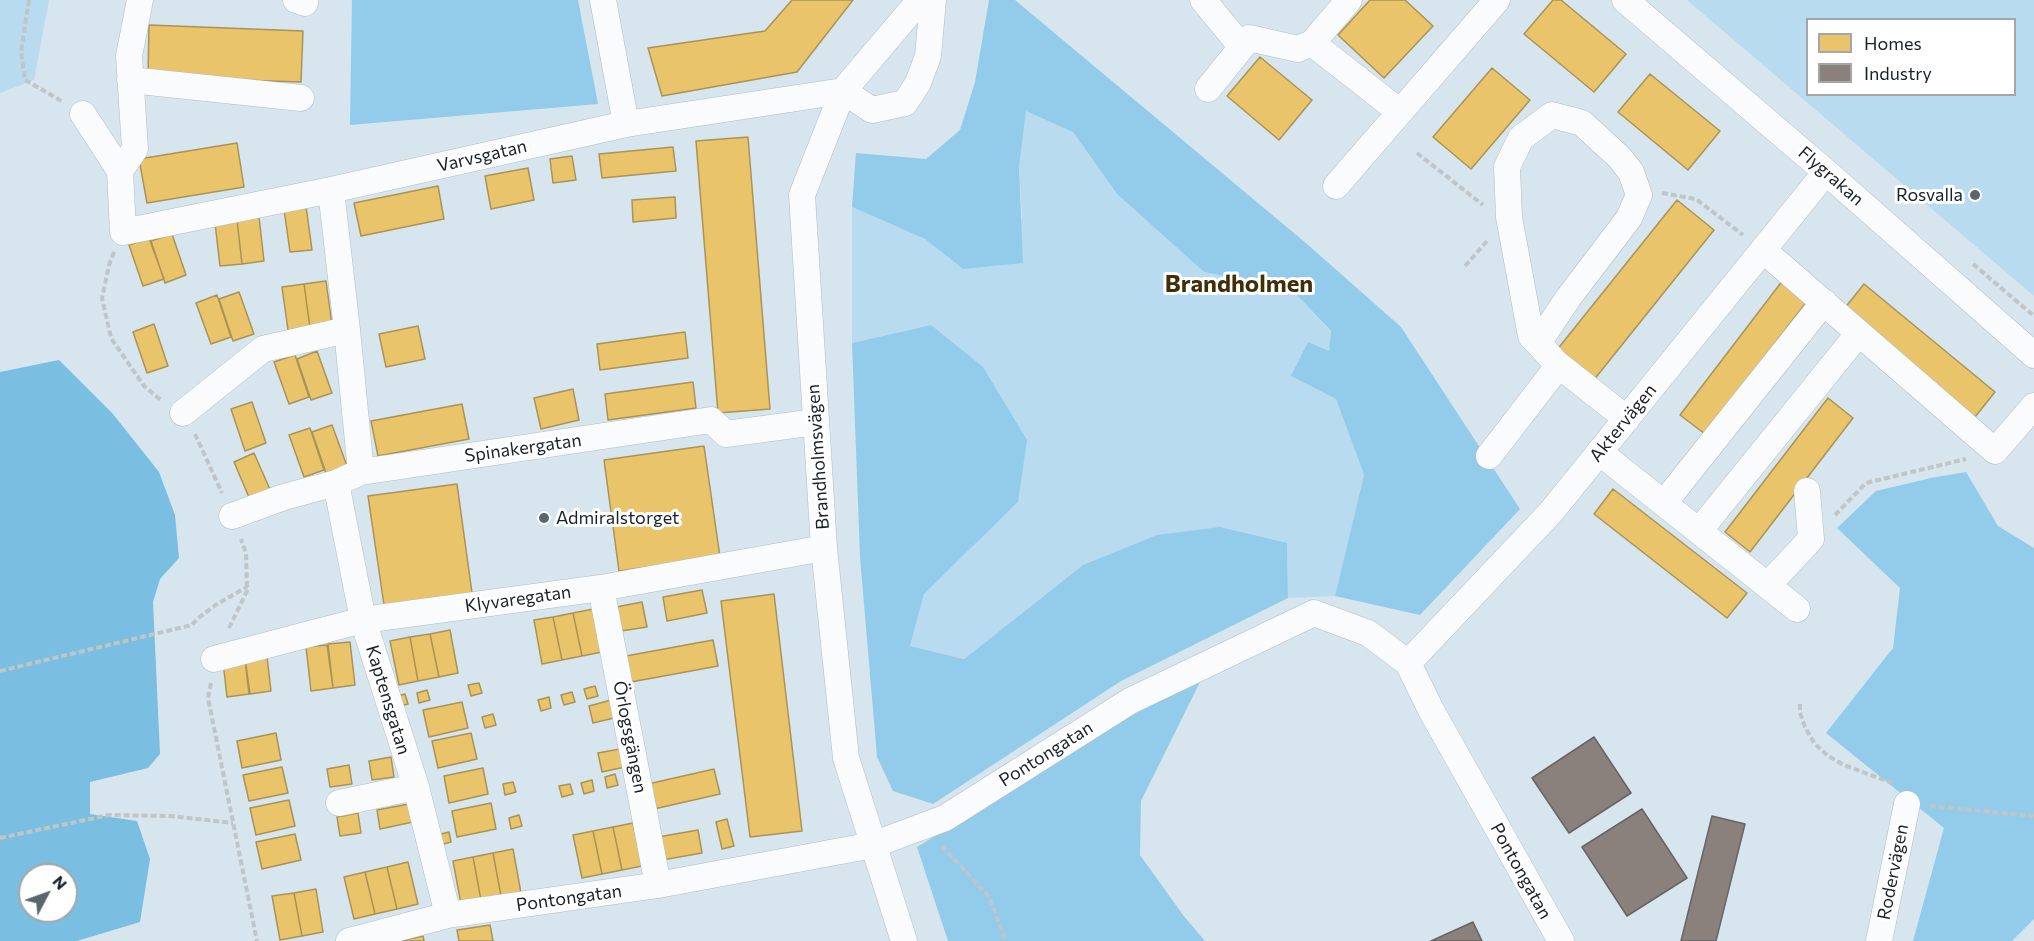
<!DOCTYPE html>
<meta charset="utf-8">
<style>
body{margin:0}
#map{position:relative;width:2034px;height:941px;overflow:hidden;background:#d6e5ee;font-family:Commissioner,sans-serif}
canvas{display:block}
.legend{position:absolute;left:1806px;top:18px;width:210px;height:78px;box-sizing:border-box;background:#fff;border:2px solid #a3a7a9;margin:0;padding:8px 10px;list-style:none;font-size:18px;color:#182229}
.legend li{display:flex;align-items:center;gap:12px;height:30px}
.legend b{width:30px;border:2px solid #a3a7a9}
.north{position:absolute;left:18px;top:863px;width:60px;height:60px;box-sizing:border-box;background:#fff;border:2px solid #a3a7a9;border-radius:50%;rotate:49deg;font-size:16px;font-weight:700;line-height:24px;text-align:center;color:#182229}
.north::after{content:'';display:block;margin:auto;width:21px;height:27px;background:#5a666e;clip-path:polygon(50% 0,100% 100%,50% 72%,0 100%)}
</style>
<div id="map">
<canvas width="2034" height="941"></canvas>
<ul class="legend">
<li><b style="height:16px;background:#e9c46a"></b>Homes</li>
<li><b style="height:16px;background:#8a817c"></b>Industry</li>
</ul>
<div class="north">N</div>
</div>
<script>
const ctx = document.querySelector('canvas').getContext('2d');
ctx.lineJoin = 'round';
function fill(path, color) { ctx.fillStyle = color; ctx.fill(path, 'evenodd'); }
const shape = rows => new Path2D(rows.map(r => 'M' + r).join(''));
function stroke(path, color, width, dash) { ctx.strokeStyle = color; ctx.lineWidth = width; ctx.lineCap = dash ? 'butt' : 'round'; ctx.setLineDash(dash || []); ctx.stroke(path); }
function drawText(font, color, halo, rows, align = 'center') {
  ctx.font = font + ' Commissioner,sans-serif'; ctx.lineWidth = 6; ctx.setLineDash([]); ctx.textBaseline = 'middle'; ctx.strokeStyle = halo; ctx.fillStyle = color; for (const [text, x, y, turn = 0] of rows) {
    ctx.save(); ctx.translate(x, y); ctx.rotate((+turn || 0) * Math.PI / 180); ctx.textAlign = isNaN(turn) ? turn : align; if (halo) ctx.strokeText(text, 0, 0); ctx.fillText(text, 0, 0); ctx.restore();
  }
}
fill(shape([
 [0,0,49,0,34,80,0,93],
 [1687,0,2034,0,2034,296],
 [1808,20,2014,20,2014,94,1808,94],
 [1026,110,1073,132,1117,194,1204,272,1292,290,1331,332,1330,352,1291,376,1336,399,1364,475,1335,596,1288,598,1287,543,1083,565,964,659,910,646,924,594,1018,502,931,325,852,343,852,207,925,239,963,269,1022,218,1019,167]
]), '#b8dbef');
fill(shape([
 [352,0,578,0,598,104,350,125],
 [989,0,1015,0,1307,244,1401,327,1520,509,1420,615,1335,596,1364,475,1336,399,1291,376,1308,342,1329,351,1331,331,1292,290,1204,272,1117,194,1073,132,1026,111,1019,167,1023,263,963,269,925,239,852,207,856,153,926,159,960,130,975,82],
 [931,325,983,367,1027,440,1018,502,924,594,910,646,964,659,1083,565,1157,535,1220,527,1287,543,1288,598,1121,681,933,804,893,791,877,757,860,557,852,343],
 [1966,472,1998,526,2034,548,2034,919,2012,941,1913,941,1944,828,1826,733,1893,648,1900,588,1837,528,1876,491,1931,478],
 [1201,680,1141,801,1140,855,1183,915,1205,941,948,941,917,847,1132,715]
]), '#93ccea');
fill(shape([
 [59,360,113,414,159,472,175,515,179,558,160,579,153,602,160,754,148,768,90,782,90,814,137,821,150,859,140,922,77,941,0,941,0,372],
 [30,875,66,875,66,911,30,911]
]), '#7abee1');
const homes = shape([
 [792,0,853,0,797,72,662,96,648,48,765,31,792,0],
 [1370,0,1405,0,1433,26,1384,78,1338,35,1370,0],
 [1553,0,1561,0,1626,54,1594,92,1524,34,1553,0],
 [149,25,303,31,301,82,148,77,149,25],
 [1260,57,1312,100,1279,140,1227,96,1260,57],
 [1492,68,1530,100,1471,169,1433,137,1492,68],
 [1650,74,1720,131,1688,170,1618,112,1650,74],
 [748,137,770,409,718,413,696,141,748,137],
 [237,143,244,187,147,203,139,159,237,143],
 [673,147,676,171,602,178,599,154,673,147],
 [572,156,576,180,553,183,550,159,572,156],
 [528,168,534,200,491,209,485,176,528,168],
 [438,186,444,219,361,236,354,203,438,186],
 [675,197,676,218,633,222,632,200,675,197],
 [1677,200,1714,230,1593,381,1556,351,1677,200],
 [306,206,312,250,290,252,284,209,306,206],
 [259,217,264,261,242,264,237,220,259,217],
 [237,220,242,264,220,266,215,223,237,220],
 [172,234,186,275,165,283,151,241,172,234],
 [149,238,164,279,143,286,129,245,149,238],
 [1783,280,1808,300,1705,434,1680,415,1783,280],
 [326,281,332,325,310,328,304,284,326,281],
 [304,284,310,328,288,330,282,287,304,284],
 [1864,284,1995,392,1975,417,1844,309,1864,284],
 [239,292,254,334,233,341,219,299,239,292],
 [217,295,231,337,211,344,196,303,217,295],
 [154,324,168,366,147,373,133,332,154,324],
 [418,326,425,359,386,367,379,334,418,326],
 [685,332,688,358,600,370,597,344,685,332],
 [317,351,332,393,311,400,297,359,317,351],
 [295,355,309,397,289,404,274,362,295,355],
 [693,382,696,408,608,420,605,394,693,382],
 [573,389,579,420,541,429,534,398,573,389],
 [1828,398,1853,418,1750,552,1725,532,1828,398],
 [252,402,266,443,245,451,231,409,252,402],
 [462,404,469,439,378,456,371,421,462,404],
 [332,425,347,466,326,473,312,432,332,425],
 [310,428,324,470,304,477,289,435,310,428],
 [704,446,720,557,619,571,604,460,704,446],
 [254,453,272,494,251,502,234,462,254,453],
 [457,484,472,593,384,605,368,496,457,484],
 [1613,489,1747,593,1727,618,1594,514,1613,489],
 [702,590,707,613,667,621,663,597,702,590],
 [774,594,802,831,750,837,721,601,774,594],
 [642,602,647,627,621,631,616,607,642,602],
 [593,609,602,652,582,656,573,613,593,609],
 [573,613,582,656,562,660,553,617,573,613],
 [553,617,562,660,542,664,534,620,553,617],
 [450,630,458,673,439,677,430,634,450,630],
 [430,634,439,677,418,681,410,637,430,634],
 [410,637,418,681,399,685,390,641,410,637],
 [713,640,718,666,631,682,626,656,713,640],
 [350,642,355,685,333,688,328,644,350,642],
 [327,645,333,688,311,691,306,647,327,645],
 [266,648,271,691,250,694,244,651,266,648],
 [244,651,249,694,227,697,222,653,244,651],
 [479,683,482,693,471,696,468,685,479,683],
 [595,686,598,696,587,699,584,689,595,686],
 [427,690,430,700,419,703,417,693,427,690],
 [572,692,575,702,564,705,561,695,572,692],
 [405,694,408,704,397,707,395,697,405,694],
 [549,697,551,708,541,711,538,700,549,697],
 [611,700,614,718,593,723,589,706,611,700],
 [462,702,468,728,429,737,423,710,462,702],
 [493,714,496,725,485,728,482,717,493,714],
 [276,733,281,760,242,768,237,741,276,733],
 [471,733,477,759,438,768,432,741,471,733],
 [620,749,625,767,602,772,598,753,620,749],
 [391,757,394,777,372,780,369,761,391,757],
 [349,765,352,784,330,787,327,769,349,765],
 [282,767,288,793,249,801,243,775,282,767],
 [483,768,488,794,449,803,444,776,483,768],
 [714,769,720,794,654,809,648,784,714,769],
 [615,774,618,785,607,788,605,777,615,774],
 [592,780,594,791,584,794,581,783,592,780],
 [513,782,516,792,505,795,503,784,513,782],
 [570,784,573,794,562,797,559,786,570,784],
 [289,800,295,826,256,835,250,808,289,800],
 [491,803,496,829,457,837,452,811,491,803],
 [409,804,413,822,380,829,377,810,409,804],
 [358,813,361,833,340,836,337,817,358,813],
 [519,815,522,826,511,829,509,818,519,815],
 [727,819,734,846,722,849,716,822,727,819],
 [633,823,642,866,622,870,613,827,633,823],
 [613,827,622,870,602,874,593,831,613,827],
 [698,830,702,853,662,860,658,837,698,830],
 [593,831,602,874,582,878,573,835,593,831],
 [449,832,451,842,440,845,437,835,449,832],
 [295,834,301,860,262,869,256,842,295,834],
 [513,849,521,893,501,896,493,853,513,849],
 [493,853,501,896,481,900,473,857,493,853],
 [473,857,481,900,461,904,453,861,473,857],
 [408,862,418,904,397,909,387,867,408,862],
 [387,867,397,909,375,914,365,872,387,867],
 [365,872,375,914,354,919,344,877,365,872],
 [316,889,323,932,302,936,294,893,316,889],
 [294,893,302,936,280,940,272,896,294,893],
 [490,925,493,941,459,941,457,930,490,925],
 [423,936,424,941,400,941,423,936]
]);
fill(homes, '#e9c46a');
stroke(homes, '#aa9356', 1.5);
const industry = shape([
 [1594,737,1631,793,1569,833,1532,778,1594,737],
 [1642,809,1687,878,1627,916,1582,847,1642,809],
 [1712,816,1745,824,1716,941,1681,941,1712,816],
 [1473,922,1482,941,1431,941,1473,922]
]);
fill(industry, '#8a817c');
stroke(industry, '#686463', 1.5);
const minor = shape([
 [296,0,305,3],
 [603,0,626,124],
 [1203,0,1241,46],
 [1625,0,1826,172,2034,355],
 [1312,43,1400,112],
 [130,80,301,98],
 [1208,89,1249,38,1298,49,1312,43,1349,0],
 [83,114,120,171,123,232,331,190,626,124,843,91,872,110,905,103,918,83,928,56,933,0],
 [120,171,135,149,129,56,140,0],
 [1336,186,1497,0],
 [331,190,347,330,361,472],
 [1763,250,1995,451,2034,406],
 [1538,343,1569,297,1629,218,1639,195,1631,172,1619,157,1582,123,1552,115,1521,138,1507,167,1509,217,1531,336,1538,343,1556,363,1627,419],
 [183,413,263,349,347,330],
 [1599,452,1797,609],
 [1489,456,1556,369],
 [336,483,363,620,416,787,448,915],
 [1664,503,1824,302],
 [232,516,284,497,336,483,361,472,711,420,726,434,816,422],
 [1699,531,1859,333],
 [1768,585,1811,539,1807,491],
 [601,588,658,885],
 [214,659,363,620,601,588,824,548],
 [1408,663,1551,512,1826,172],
 [339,803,416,787],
 [349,941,448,915,658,885,873,845,945,818,1130,701,1314,613,1368,633,1408,663,1431,710,1561,941],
 [904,941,846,758,824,548,802,195,843,91,920,0],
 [1879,941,1907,804]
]);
stroke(minor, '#b1bdc4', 27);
stroke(shape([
 [29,0,21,52,25,80,63,102],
 [1417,153,1483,205],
 [1662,193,1696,199,1743,235],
 [114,252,109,265,102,298,111,338,144,386,162,401],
 [1973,264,2034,316],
 [1465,266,1488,240],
 [195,434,222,493],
 [1835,515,1866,483,1966,459],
 [229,628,247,591,246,553,241,539],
 [0,671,192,625,197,619,217,604,247,587],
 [211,683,208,698,257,941],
 [1800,704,1800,713,1805,727,1814,743,1828,756,1844,765,1892,783],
 [1930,806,2034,816],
 [0,838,109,815,170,816,233,823],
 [942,846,989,897,1006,941]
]), '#c0c5c8', 4, [6, 3]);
stroke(minor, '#f9fbfc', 26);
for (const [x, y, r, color] of [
 [1975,195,6,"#5a666e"],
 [544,518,6,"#5a666e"]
]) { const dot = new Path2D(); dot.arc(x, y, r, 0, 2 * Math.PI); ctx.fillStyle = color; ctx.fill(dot); stroke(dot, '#fff', 2); }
drawText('18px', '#182229', '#fff', [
 ["Varvsgatan",482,156,-13],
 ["Flygrakan",1831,176,41],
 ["Aktervägen",1623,423,-51],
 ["Spinakergatan",523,448,-8],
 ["Brandholmsvägen",818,457,-94],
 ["Klyvaregatan",518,599,-8],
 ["Kaptensgatan",388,700,73],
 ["Örlogsgängen",630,737,79],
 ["Pontongatan",1046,754,-32],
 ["Pontongatan",1521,871,61],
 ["Rodervägen",1893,872,-79],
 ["Pontongatan",569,898,-8]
]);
drawText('18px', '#182229', '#fff', [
 ["Rosvalla",1963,195],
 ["Admiralstorget",556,518,"left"]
], 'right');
drawText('bold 24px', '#402e05', '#fff', [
 ["Brandholmen",1239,284]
]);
</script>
